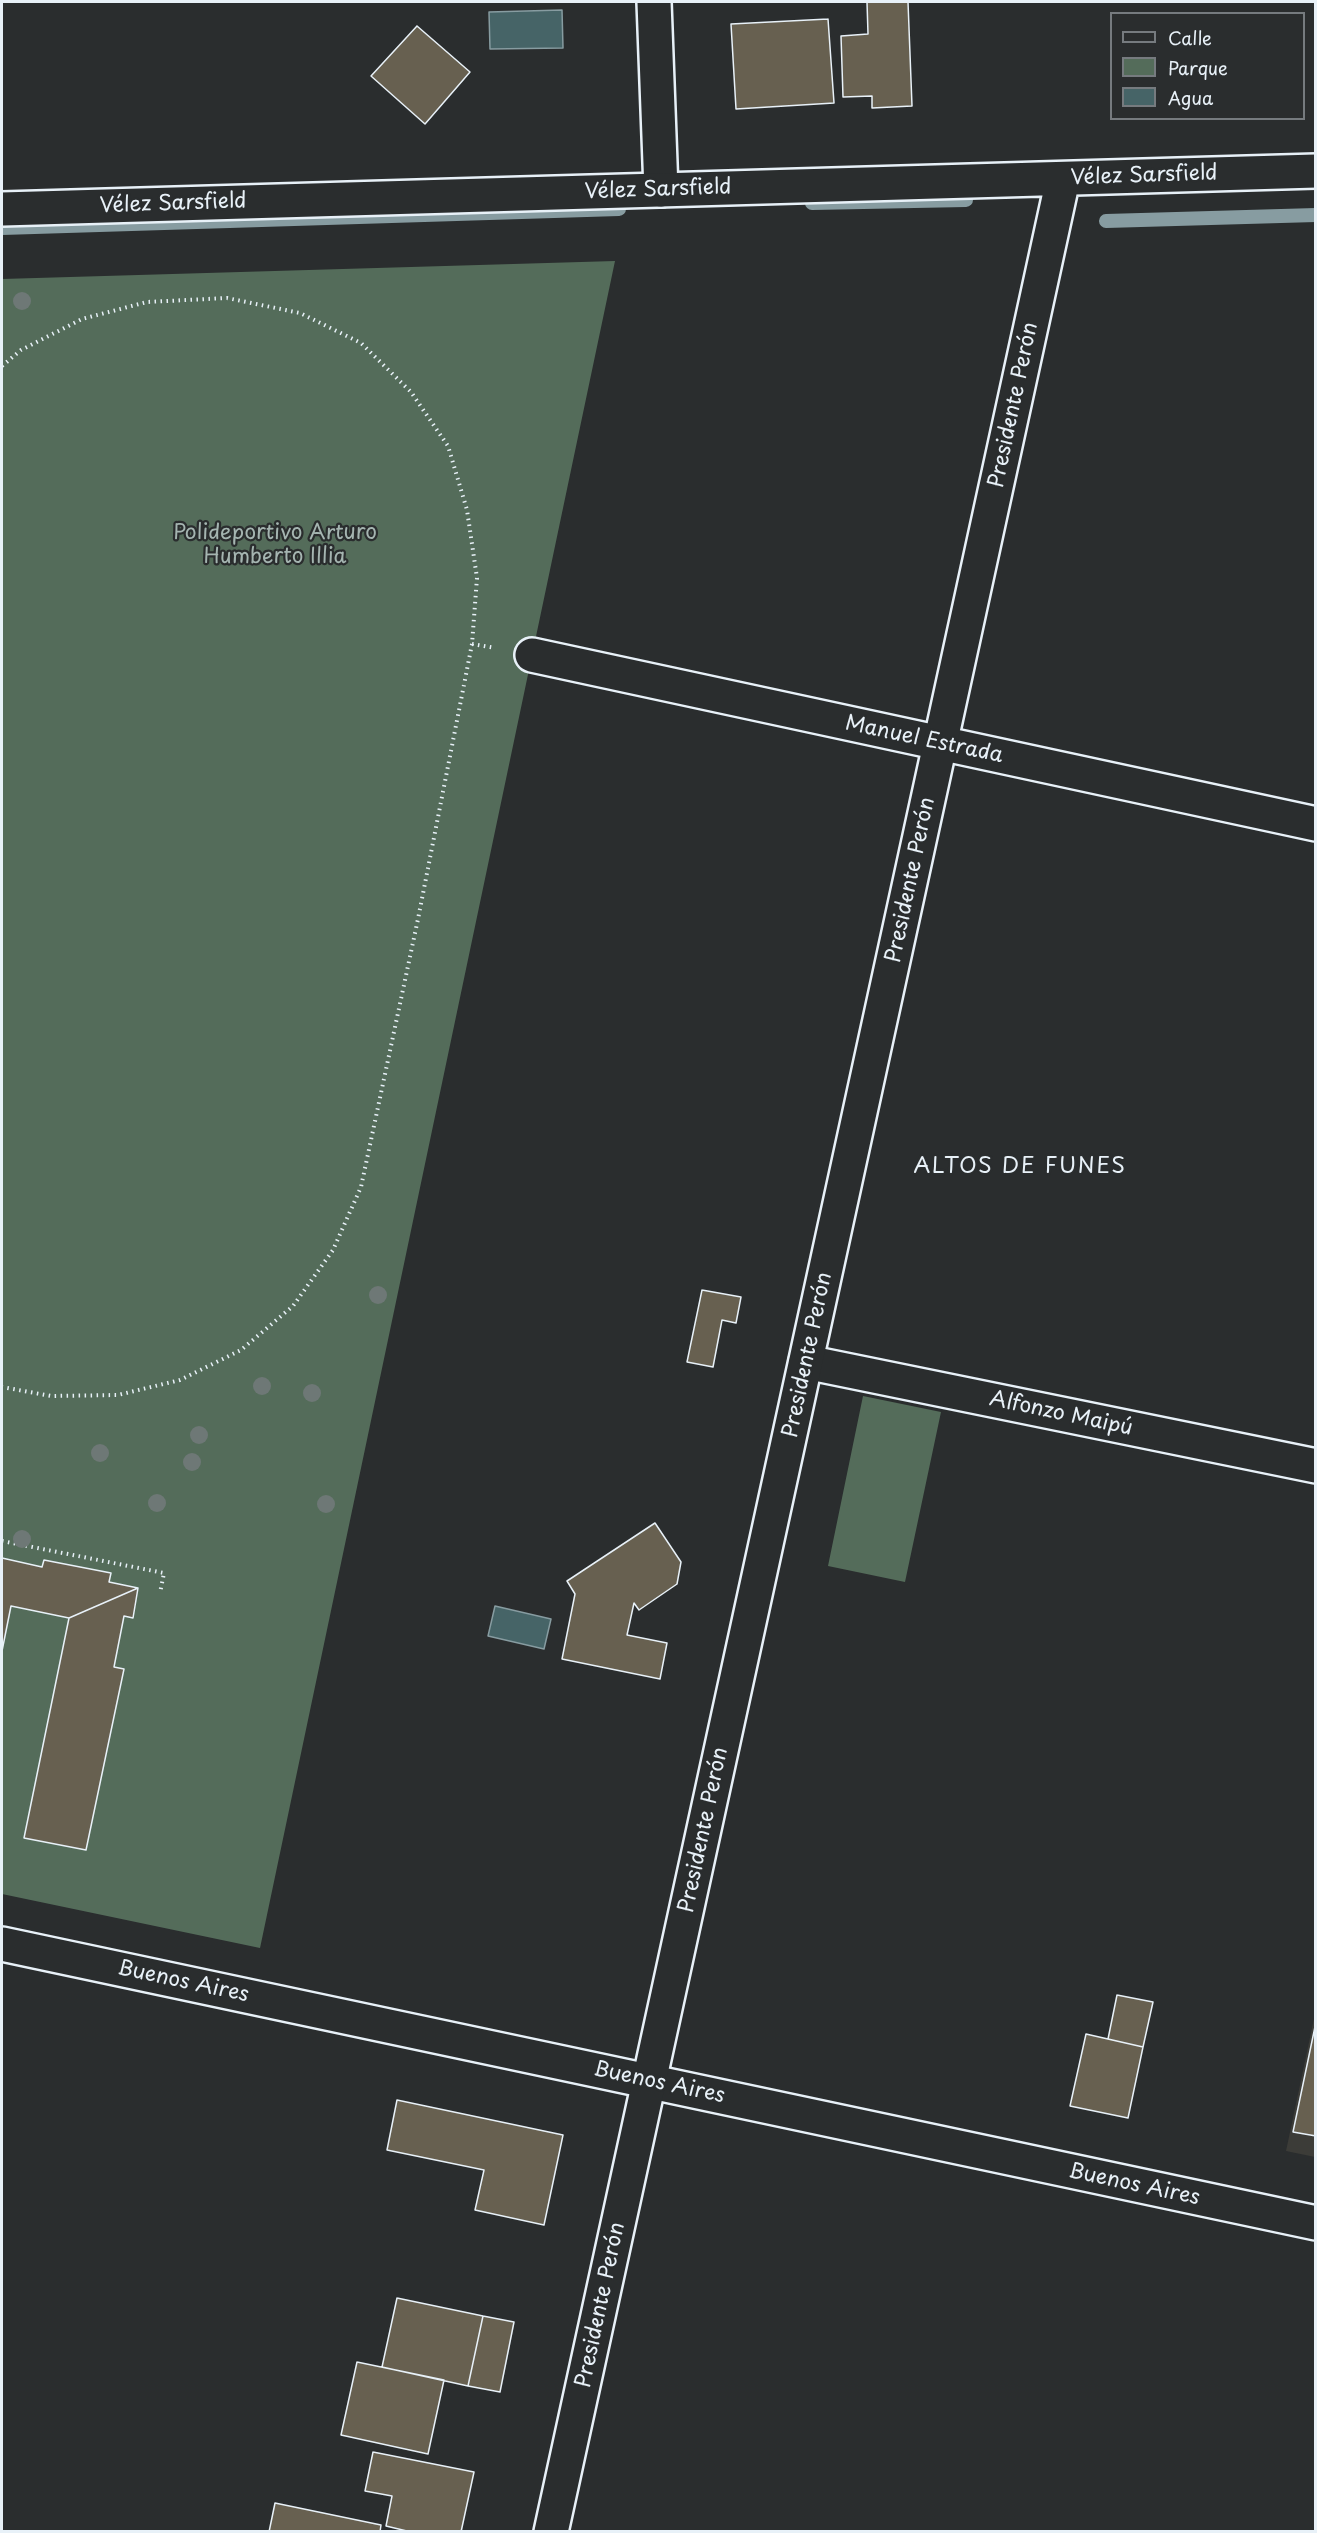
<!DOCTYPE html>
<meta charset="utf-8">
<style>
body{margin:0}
#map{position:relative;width:1317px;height:2533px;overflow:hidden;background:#2a2d2e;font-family:"Playpen Sans",sans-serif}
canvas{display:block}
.frame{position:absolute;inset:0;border:3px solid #e8f1f8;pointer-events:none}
.legend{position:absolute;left:1110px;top:12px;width:195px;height:108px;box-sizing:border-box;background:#2a2d2e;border:2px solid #767b7f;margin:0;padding:8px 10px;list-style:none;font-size:18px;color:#e8f1f8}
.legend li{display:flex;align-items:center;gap:12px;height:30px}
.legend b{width:30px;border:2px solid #767b7f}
</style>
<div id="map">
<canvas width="1317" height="2533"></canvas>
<div class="frame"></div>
<ul class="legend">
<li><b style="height:8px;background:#2a2d2e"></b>Calle</li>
<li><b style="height:16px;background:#546c5a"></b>Parque</li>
<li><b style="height:16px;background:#466467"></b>Agua</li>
</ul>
</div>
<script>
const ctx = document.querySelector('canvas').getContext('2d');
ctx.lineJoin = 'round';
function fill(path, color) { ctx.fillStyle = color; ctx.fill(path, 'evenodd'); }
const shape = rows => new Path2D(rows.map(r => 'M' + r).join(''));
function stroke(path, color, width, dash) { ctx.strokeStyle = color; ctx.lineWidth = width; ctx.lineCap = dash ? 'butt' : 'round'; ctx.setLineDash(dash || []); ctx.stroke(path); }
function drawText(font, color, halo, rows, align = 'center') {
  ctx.font = font + ' "Playpen Sans",sans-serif'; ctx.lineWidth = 4.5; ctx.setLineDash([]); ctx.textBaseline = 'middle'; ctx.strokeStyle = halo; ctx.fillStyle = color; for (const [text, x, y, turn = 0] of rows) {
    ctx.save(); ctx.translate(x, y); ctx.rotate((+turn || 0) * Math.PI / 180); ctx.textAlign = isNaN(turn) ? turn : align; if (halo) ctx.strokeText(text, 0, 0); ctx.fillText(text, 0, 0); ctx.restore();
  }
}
fill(shape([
 [1315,2014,1315,2157,1286,2151]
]), '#3c3c38');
fill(shape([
 [615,261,260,1948,2,1894,2,279],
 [863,1396,941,1412,905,1582,828,1566]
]), '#546c5a');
const water = shape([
 [562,10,563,48,490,49,489,12,562,10],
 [495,1606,551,1619,544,1649,488,1636,495,1606]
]);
fill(water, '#466467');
stroke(water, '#879ca1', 1.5);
stroke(shape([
 [812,203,966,200],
 [1106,221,1316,215],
 [2,228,619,209]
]), '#879ca1', 14);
const building = shape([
 [867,2,908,2,912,106,872,108,872,96,843,97,841,36,868,34,867,2],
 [828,19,834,103,736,109,731,24,828,19],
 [417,26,470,72,425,124,371,76,417,26],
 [702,1290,741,1297,736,1323,722,1320,713,1367,687,1362,702,1290],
 [655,1523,681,1562,677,1584,639,1610,634,1603,627,1635,667,1643,660,1679,562,1659,575,1594,567,1581,655,1523],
 [2,1558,42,1567,44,1560,111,1573,109,1582,138,1588,69,1618,11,1606,2,1651,2,1558],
 [138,1588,133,1618,124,1616,114,1667,124,1669,86,1850,24,1838,69,1618,138,1588],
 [1117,1995,1153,2002,1143,2047,1108,2039,1117,1995],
 [1316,2022,1316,2136,1293,2132,1316,2022],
 [1086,2034,1143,2047,1128,2118,1070,2106,1086,2034],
 [397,2100,563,2135,544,2225,475,2210,484,2170,387,2150,397,2100],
 [397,2298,483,2316,468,2386,382,2367,397,2298],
 [483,2316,514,2322,500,2392,468,2386,483,2316],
 [357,2362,444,2380,428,2454,341,2435,357,2362],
 [373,2452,474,2472,461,2532,411,2532,386,2526,392,2496,365,2491,373,2452],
 [275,2503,381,2525,380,2532,269,2532,275,2503]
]);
fill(building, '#676050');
stroke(building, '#e8f1f8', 1.5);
const minor = shape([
 [654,2,661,190],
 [532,655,1316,824],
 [806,1362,1316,1466],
 [2,1944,1316,2223]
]);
const major = shape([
 [2,209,1316,171],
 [551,2532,1063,179]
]);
stroke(minor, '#e8f1f8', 38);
stroke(major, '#e8f1f8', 38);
stroke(shape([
 [2,366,21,350,82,319,147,302,227,298,300,313,361,343,411,392,448,446,467,510,477,578,472,644,418,919,361,1187,333,1250,293,1306,241,1350,180,1380,118,1395,51,1396,2,1387],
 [472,644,495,648],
 [2,1541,164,1573,160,1593]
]), '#e8f1f8', 4, [1.5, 4.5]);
stroke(minor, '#2a2d2e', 33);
stroke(major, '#2a2d2e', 33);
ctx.fillStyle = '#6e7876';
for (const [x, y] of [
 [22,301],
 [378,1295],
 [262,1386],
 [312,1393],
 [199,1435],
 [100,1453],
 [192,1462],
 [157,1503],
 [326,1504],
 [22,1539]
]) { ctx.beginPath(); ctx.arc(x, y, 9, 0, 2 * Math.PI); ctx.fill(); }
drawText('21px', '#e8f1f8', '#2a2d2e', [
 ["Vélez Sarsfield",1144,176,-2],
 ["Vélez Sarsfield",658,190,-2],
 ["Vélez Sarsfield",173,204,-2],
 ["Presidente Perón",1014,405,-78],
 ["Manuel Estrada",924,740,12],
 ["Presidente Perón",911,880,-78],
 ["Presidente Perón",808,1355,-78],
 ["Alfonzo Maipú",1061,1414,12],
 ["Presidente Perón",704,1830,-78],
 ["Buenos Aires",183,1982,12],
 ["Buenos Aires",659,2083,12],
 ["Buenos Aires",1134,2185,12],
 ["Presidente Perón",601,2305,-78]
]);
drawText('21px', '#a5b5b1', '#2a2d2e', [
 ["Polideportivo Arturo",275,533],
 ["Humberto Illia",275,557]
]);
ctx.letterSpacing = '1.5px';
drawText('22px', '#e8f1f8', '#2a2d2e', [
 ["ALTOS DE FUNES",1020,1167]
]);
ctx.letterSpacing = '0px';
</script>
